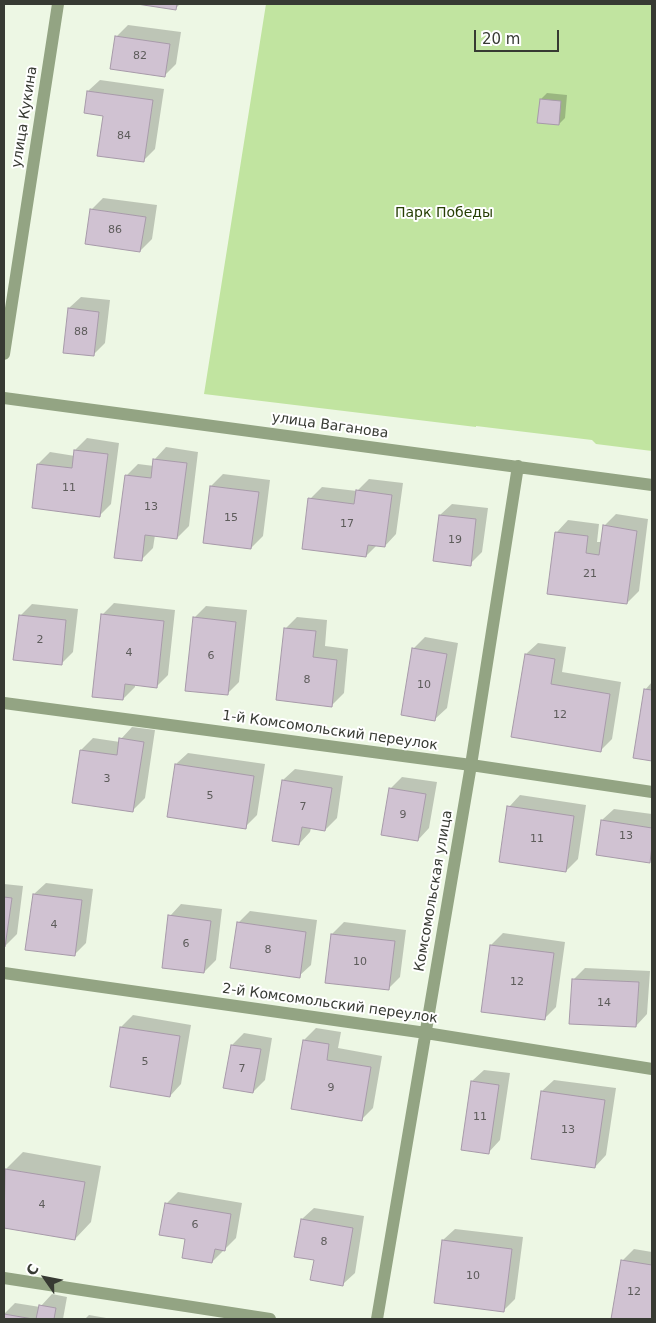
<!DOCTYPE html>
<meta charset="utf-8">
<style>
body{margin:0}
#map{position:relative;width:656px;height:1323px;overflow:hidden;background:#edf7e4;font-family:"DejaVu Sans",sans-serif}
canvas{display:block}
.frame{position:absolute;inset:0;border:5px solid #373a33;pointer-events:none}
.north{position:absolute;left:20px;top:1253px;width:50px;height:50px;-webkit-text-stroke:4px #fff;paint-order:stroke;rotate:303deg;font-size:14px;font-weight:700;line-height:20px;text-align:center;color:#373a33}
.north::after{content:'';display:block;margin:auto;width:18px;height:22px;background:#373a33;clip-path:polygon(50% 0,100% 100%,50% 72%,0 100%)}
.scale{position:absolute;left:474px;top:30px;width:85px;height:22px;box-sizing:border-box;border:2px solid #373a33;border-top:0;padding-left:6px;font-size:15px;line-height:18px;white-space:nowrap;color:#373a33;-webkit-text-stroke:4px #fff;paint-order:stroke}
</style>
<div id="map">
<canvas width="656" height="1323"></canvas>
<div class="frame"></div>
<div class="north">С</div>
<div class="scale">20 m</div>
</div>
<script>
const ctx = document.querySelector('canvas').getContext('2d');
ctx.lineJoin = 'round';
function fill(path, color) { ctx.fillStyle = color; ctx.fill(path, 'evenodd'); }
const shape = rows => new Path2D(rows.map(r => 'M' + r).join(''));
function stroke(path, color, width, dash) { ctx.strokeStyle = color; ctx.lineWidth = width; ctx.lineCap = dash ? 'butt' : 'round'; ctx.setLineDash(dash || []); ctx.stroke(path); }
function drawText(font, color, halo, rows, align = 'center') {
  ctx.font = font + ' "DejaVu Sans",sans-serif'; ctx.lineWidth = 4; ctx.setLineDash([]); ctx.textBaseline = 'middle'; ctx.strokeStyle = halo; ctx.fillStyle = color; for (const [text, x, y, turn = 0] of rows) {
    ctx.save(); ctx.translate(x, y); ctx.rotate((+turn || 0) * Math.PI / 180); ctx.textAlign = isNaN(turn) ? turn : align; if (halo) ctx.strokeText(text, 0, 0); ctx.fillText(text, 0, 0); ctx.restore();
  }
}
fill(shape([
 [266,4,652,4,652,451,596,444,592,440,476,426,476,427,204,394]
]), '#c1e4a0');
fill(shape([
 [146,4,180,4,176,8],
 [128,25,181,32,176,64,165,75,116,37],
 [100,80,164,89,155,149,143,161,105,115,88,91],
 [547,93,567,95,565,118,559,124,541,99],
 [103,198,157,205,152,239,140,251,91,210],
 [81,297,110,300,105,343,93,355,69,308],
 [87,438,119,443,111,504,100,515,38,464,50,452,75,456,75,450],
 [166,447,198,452,189,526,177,538,155,535,153,548,141,560,126,476,138,464,154,466,155,459],
 [223,474,270,480,263,536,251,548,211,486],
 [369,479,403,483,396,534,385,546,377,545,366,556,310,499,322,487,357,491],
 [452,504,488,508,482,552,470,564,440,515],
 [616,514,648,519,639,591,627,603,557,532,568,520,599,524,597,542,602,542,604,526],
 [114,603,175,610,168,675,157,686,135,684,135,687,123,699,102,615],
 [32,604,78,609,73,652,61,664,20,616],
 [206,606,247,610,239,682,227,694,194,618],
 [297,617,327,620,325,646,348,649,344,693,332,705,285,629],
 [425,637,458,643,447,708,435,719,413,649],
 [538,643,566,647,562,672,621,682,612,739,600,751,526,654],
 [652,682,652,760,634,757,645,690],
 [132,727,155,730,145,798,133,810,74,801,81,750,93,738,120,742,121,739],
 [188,753,265,764,257,815,245,827,176,764],
 [295,769,343,776,337,818,325,830,311,828,310,832,299,844,283,780],
 [402,777,437,782,429,828,418,840,390,789],
 [520,795,586,805,578,859,566,871,509,807],
 [614,809,652,814,652,858,649,862,602,820],
 [46,883,93,889,86,943,74,955,34,894],
 [4,884,23,886,17,934,5,946],
 [181,904,222,909,216,960,204,972,170,916],
 [250,911,317,920,311,965,299,976,238,923],
 [344,922,406,930,400,977,388,989,332,934],
 [503,933,565,942,556,1007,544,1019,491,945],
 [585,968,650,971,647,1014,636,1026,573,980],
 [133,1015,191,1025,181,1084,170,1096,112,1086,121,1027],
 [316,1028,341,1032,338,1048,382,1056,373,1108,361,1120,304,1040],
 [244,1033,272,1038,265,1080,253,1092,232,1045],
 [484,1070,510,1073,500,1140,489,1152,472,1081],
 [554,1080,616,1088,606,1155,595,1167,542,1091],
 [23,1152,101,1166,91,1222,75,1239,4,1227,4,1181,6,1169],
 [178,1192,242,1203,236,1238,212,1262,166,1204],
 [314,1208,364,1216,355,1273,343,1284,316,1259,302,1219],
 [455,1229,523,1237,515,1299,503,1311,443,1240],
 [634,1249,652,1252,652,1319,612,1319,623,1260],
 [52,1294,67,1297,63,1319,4,1319,4,1314,15,1303,40,1307],
 [89,1315,112,1319,85,1319]
]), '#0003');
const building = shape([
 [137,4,177,4,176,10,137,4],
 [115,36,170,44,165,77,110,69,115,36],
 [87,91,153,100,144,162,97,156,103,116,84,113,87,91],
 [540,99,561,101,559,125,537,123,540,99],
 [90,209,146,217,140,252,85,244,90,209],
 [68,308,99,312,94,356,63,353,68,308],
 [74,450,108,454,100,517,32,508,37,464,72,468,74,450],
 [153,459,187,463,177,539,145,535,142,561,114,558,125,475,151,478,153,459],
 [210,486,259,492,251,549,203,543,210,486],
 [356,490,392,495,385,547,368,545,366,557,302,549,308,498,354,504,356,490],
 [439,515,476,519,471,566,433,561,439,515],
 [603,525,637,531,627,604,547,594,555,532,588,536,586,553,599,555,603,525],
 [101,614,164,621,157,688,125,684,123,700,92,697,101,614],
 [19,615,66,620,62,665,13,660,19,615],
 [193,617,236,622,228,695,185,691,193,617],
 [284,628,316,631,313,657,337,660,332,707,276,700,284,628],
 [412,648,447,654,435,721,401,715,412,648],
 [525,654,555,659,551,684,610,694,601,752,511,737,525,654],
 [644,689,652,690,652,761,633,758,644,689],
 [119,738,144,742,133,812,72,803,80,750,117,755,119,738],
 [175,764,254,776,246,829,167,817,175,764],
 [282,780,332,788,325,831,302,827,299,845,272,841,282,780],
 [389,788,426,794,418,841,381,835,389,788],
 [507,806,574,816,566,872,499,862,507,806],
 [601,820,652,828,652,845,650,863,596,855,601,820],
 [33,894,82,900,75,956,25,950,33,894],
 [4,897,12,898,5,947,4,947,4,897],
 [168,915,211,921,204,973,162,968,168,915],
 [237,922,306,932,300,978,230,968,237,922],
 [331,934,395,941,389,990,325,983,331,934],
 [490,945,554,953,545,1020,481,1012,490,945],
 [572,979,639,982,636,1027,569,1024,572,979],
 [120,1027,180,1036,170,1097,110,1087,120,1027],
 [303,1040,329,1044,327,1060,371,1067,362,1121,291,1109,303,1040],
 [231,1045,261,1049,253,1093,223,1088,231,1045],
 [471,1081,499,1085,489,1154,461,1150,471,1081],
 [541,1091,605,1100,595,1168,531,1159,541,1091],
 [5,1169,85,1182,75,1240,4,1228,5,1169],
 [165,1203,231,1214,225,1251,215,1249,212,1263,182,1258,185,1239,159,1235,165,1203],
 [301,1219,353,1228,343,1286,310,1280,314,1260,294,1257,301,1219],
 [442,1240,512,1249,504,1312,434,1303,442,1240],
 [621,1260,652,1265,652,1319,611,1319,621,1260],
 [39,1305,56,1308,54,1319,36,1319,39,1305],
 [4,1314,33,1319,4,1319,4,1314]
]);
fill(building, '#d0c2d2');
stroke(building, '#a79aa9', 1);
stroke(shape([
 [4,354,58,4],
 [4,398,652,485],
 [4,703,471,765,652,792],
 [4,973,426,1033,652,1069],
 [4,1278,270,1319],
 [377,1319,471,765,518,466]
]), '#93a483', 12);
drawText('11px', '#5d5c5b', null, [
 ["82",140,56],
 ["84",124,136],
 ["86",115,230],
 ["88",81,332],
 ["11",69,488],
 ["13",151,507],
 ["15",231,518],
 ["17",347,524],
 ["19",455,540],
 ["21",590,574],
 ["2",40,640],
 ["4",129,653],
 ["6",211,656],
 ["8",307,680],
 ["10",424,685],
 ["12",560,715],
 ["3",107,779],
 ["5",210,796],
 ["7",303,807],
 ["9",403,815],
 ["13",626,836],
 ["11",537,839],
 ["4",54,925],
 ["6",186,944],
 ["8",268,950],
 ["10",360,962],
 ["12",517,982],
 ["14",604,1003],
 ["5",145,1062],
 ["7",242,1069],
 ["9",331,1088],
 ["11",480,1117],
 ["13",568,1130],
 ["4",42,1205],
 ["6",195,1225],
 ["8",324,1242],
 ["10",473,1276],
 ["12",634,1292]
]);
drawText('14px', '#373a33', '#fff', [
 ["улица Кукина",25,117,-81],
 ["улица Ваганова",330,426,8],
 ["1-й Комсомольский переулок",330,731,8],
 ["Комсомольская улица",434,891,-80],
 ["2-й Комсомольский переулок",330,1004,8]
]);
drawText('14px', '#273f04', '#fff', [
 ["Парк Победы",444,213]
]);
</script>
